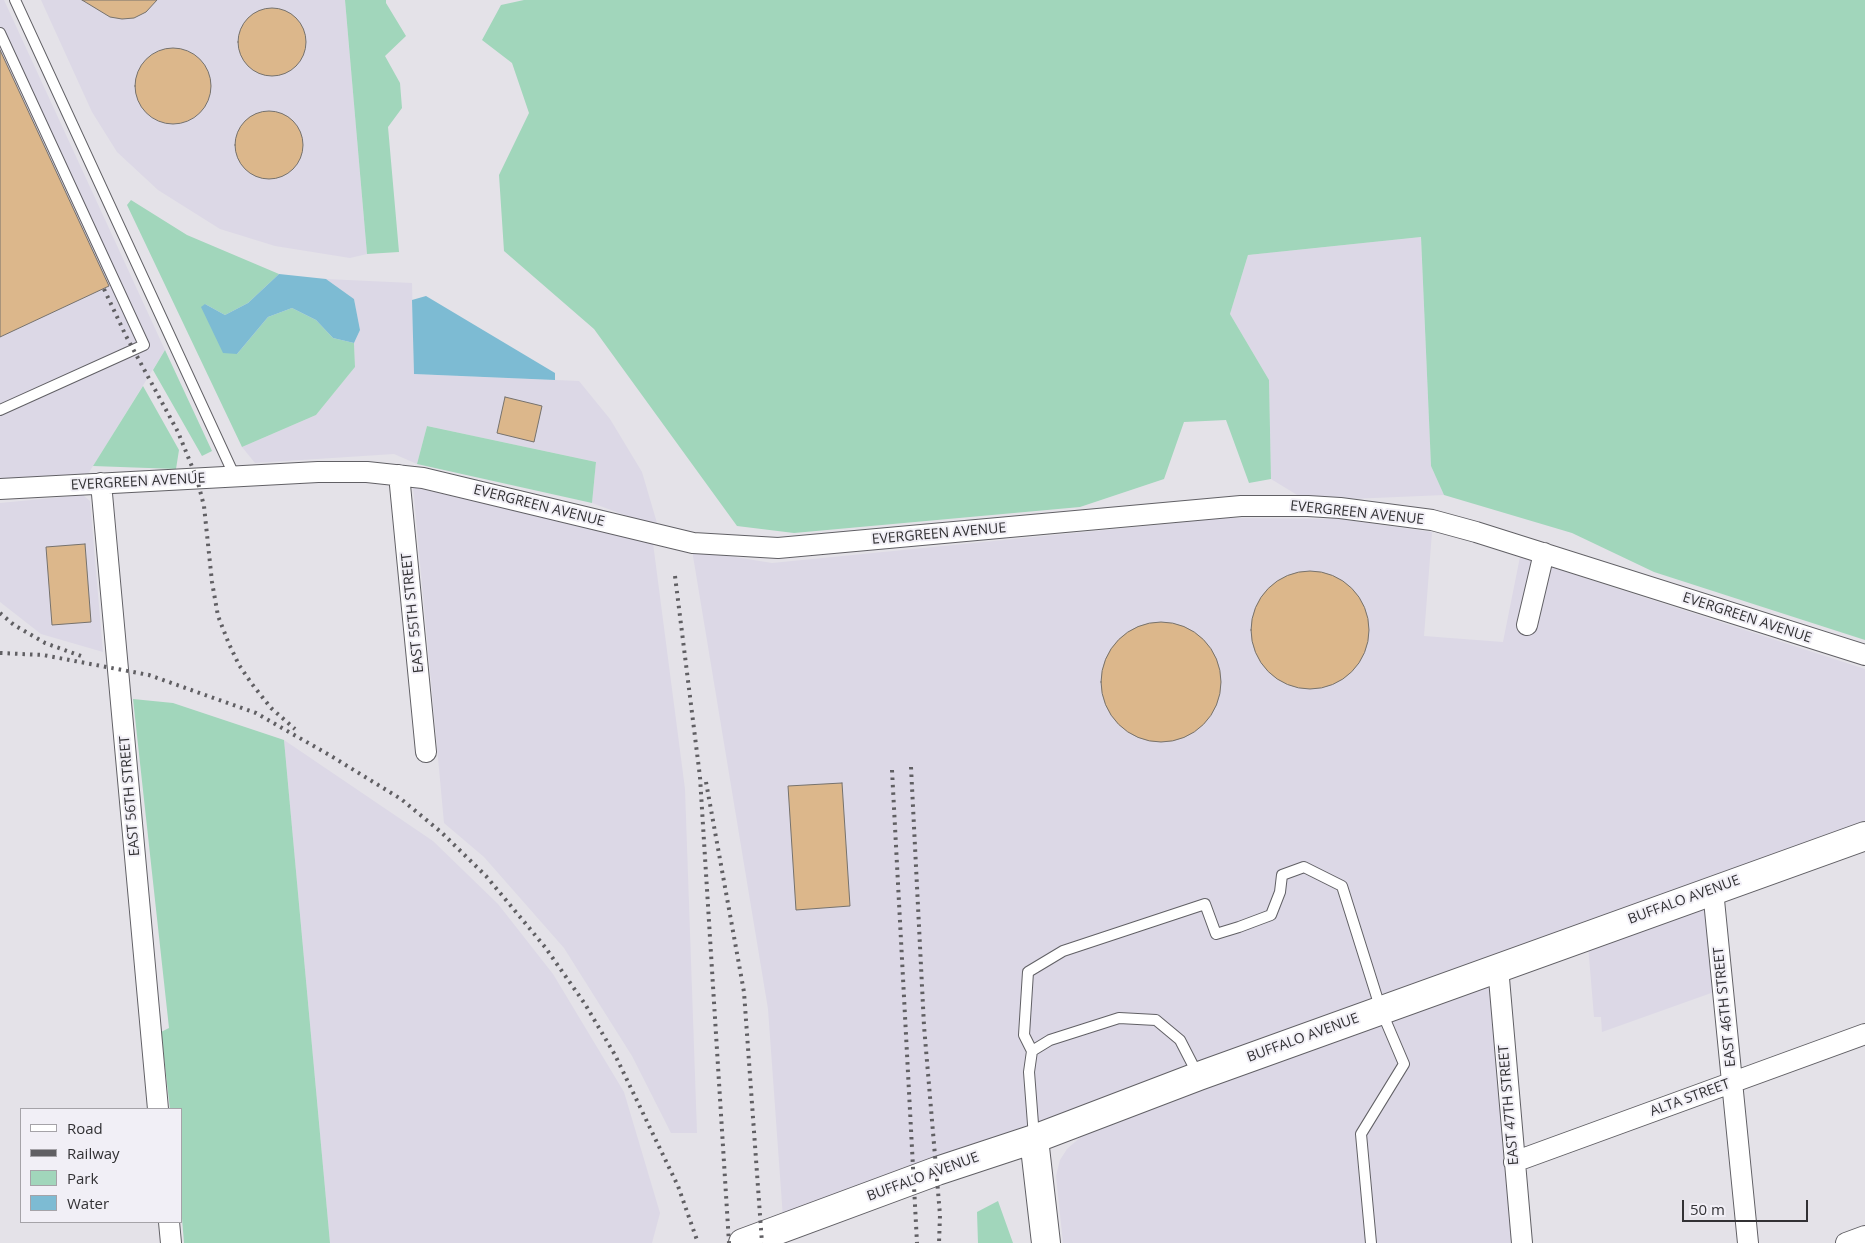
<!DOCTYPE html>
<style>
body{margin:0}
#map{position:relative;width:1865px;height:1243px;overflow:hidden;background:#e4e2e8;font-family:"Open Sans",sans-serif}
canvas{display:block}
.legend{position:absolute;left:20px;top:1108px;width:162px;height:115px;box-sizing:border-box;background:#f1eff6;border:1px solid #a5a3a8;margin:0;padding:6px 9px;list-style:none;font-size:15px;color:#323134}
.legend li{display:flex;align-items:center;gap:10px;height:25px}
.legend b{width:25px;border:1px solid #a5a3a8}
.scale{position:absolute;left:1682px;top:1200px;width:126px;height:22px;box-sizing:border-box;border:2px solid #323134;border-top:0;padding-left:6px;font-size:15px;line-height:18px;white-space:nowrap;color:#323134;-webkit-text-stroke:4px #f1eff6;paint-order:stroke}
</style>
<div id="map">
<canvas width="1865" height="1243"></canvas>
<ul class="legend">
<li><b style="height:6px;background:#fff"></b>Road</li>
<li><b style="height:6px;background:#605f63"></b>Railway</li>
<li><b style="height:14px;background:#a1d6bb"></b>Park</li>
<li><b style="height:14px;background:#7dbbd3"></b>Water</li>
</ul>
<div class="scale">50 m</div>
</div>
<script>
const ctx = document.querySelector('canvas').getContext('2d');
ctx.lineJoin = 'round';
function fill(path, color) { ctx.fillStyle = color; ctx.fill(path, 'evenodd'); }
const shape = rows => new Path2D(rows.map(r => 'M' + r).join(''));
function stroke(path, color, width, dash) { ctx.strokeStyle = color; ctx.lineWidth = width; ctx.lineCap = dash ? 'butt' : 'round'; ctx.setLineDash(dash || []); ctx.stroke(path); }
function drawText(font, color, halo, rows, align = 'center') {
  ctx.font = font + ' "Open Sans",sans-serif'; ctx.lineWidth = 4; ctx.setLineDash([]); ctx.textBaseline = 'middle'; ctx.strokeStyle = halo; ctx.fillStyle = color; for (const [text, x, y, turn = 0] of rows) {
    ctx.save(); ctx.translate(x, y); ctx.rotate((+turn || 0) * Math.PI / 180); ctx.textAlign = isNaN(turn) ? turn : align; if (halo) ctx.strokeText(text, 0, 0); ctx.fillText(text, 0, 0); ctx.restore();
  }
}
fill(shape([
 [0,0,4,0,165,350,88,474,0,479],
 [41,0,345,0,367,254,350,258,275,246,220,229,158,190,117,152,92,112],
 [1421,237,1431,466,1444,495,1351,499,1302,498,1271,479,1269,380,1230,314,1248,255],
 [326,279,412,283,414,374,579,381,610,419,642,472,657,523,638,520,592,503,596,462,427,426,417,464,394,454,255,463,242,447,316,415,355,367,354,343,360,330,354,299],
 [413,487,653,543,685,789,697,1133,671,1133,632,1056,564,948,484,857,444,823],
 [83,495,90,501,103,652,41,634,0,602,0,503],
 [1226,518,1340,519,1432,532,1424,636,1503,642,1520,557,1865,669,1865,822,1599,917,783,1218,768,1009,692,550,772,563],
 [284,740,433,841,498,904,553,974,624,1092,660,1213,652,1243,330,1243],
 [1707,901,1714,992,1602,1032,1601,1017,1594,1017,1588,945],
 [1490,982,1515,1243,1063,1243,1056,1176,1060,1160,1067,1149,1083,1135,1116,1115]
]), '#dcd8e6');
fill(shape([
 [345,0,386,0,386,3,406,36,385,56,400,83,402,108,388,127,399,252,367,254],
 [524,0,1865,0,1865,640,1654,572,1572,533,1444,495,1431,466,1421,237,1248,255,1230,314,1269,380,1271,479,1249,483,1226,420,1184,422,1164,479,1080,507,794,533,737,526,594,329,504,251,499,175,529,113,512,63,482,40,501,5],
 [131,200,187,235,279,274,248,303,225,315,205,304,237,354,268,317,292,308,316,320,333,338,354,343,355,367,316,415,242,447,127,205],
 [165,350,212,451,202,456,153,370],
 [143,386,179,450,176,469,93,466],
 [427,426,596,462,592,503,417,464],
 [133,699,173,703,284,740,330,1243,184,1243,181,1206,181,1109,170,1109,161,1032,169,1028],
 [998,1201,1013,1243,978,1243,977,1212]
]), '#a1d6bb');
fill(shape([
 [279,274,326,279,354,299,360,330,354,343,333,338,316,320,292,308,268,317,237,354,223,353,201,307,205,304,225,315,248,303],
 [426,296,555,373,555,380,414,374,412,300]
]), '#7dbbd3');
const building = shape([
 [82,0,157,0,146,12,134,18,122,19,110,17,82,0],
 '238 42a34 34 0 1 1 68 0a34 34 0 1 1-68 0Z',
 '135 86a38 38 0 1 1 76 0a38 38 0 1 1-76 0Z',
 [0,50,109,286,0,337,0,50],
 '235 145a34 34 0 1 1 68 0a34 34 0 1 1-68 0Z',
 [505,397,542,406,534,442,497,433,505,397],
 [85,544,91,622,52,625,46,547,85,544],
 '1251 630a59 59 0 1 1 118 0a59 59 0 1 1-118 0Z',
 '1101 682a60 60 0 1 1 120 0a60 60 0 1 1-120 0Z',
 [842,783,850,906,796,910,788,786,842,783]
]);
fill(building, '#dcb78b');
stroke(building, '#76726d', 1);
const lane = shape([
 [15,0,235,477],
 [0,33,144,345,0,410],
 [1032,1051,1024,1035,1028,972,1063,951,1205,904,1216,934,1239,927,1271,915,1280,892,1282,875,1304,867,1342,886,1381,1010,1404,1064,1361,1134,1371,1243],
 [1034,1137,1029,1072,1032,1051,1050,1040,1119,1018,1156,1020,1180,1040,1198,1075]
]);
const street = shape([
 [399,475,426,752],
 [101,483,158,1109],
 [0,489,318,472,367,472,423,478,693,543,778,548,1241,506,1308,506,1340,508,1432,520,1476,532,1865,655],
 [1527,625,1544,553],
 [1713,890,1748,1243],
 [1498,967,1522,1243],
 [1514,1162,1865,1034],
 [169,1222,171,1243],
 [1846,1243,1865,1236]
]);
const secondary = shape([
 [1034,1139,1046,1243],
 [743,1243,937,1171,1034,1139,1199,1076,1865,836]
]);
stroke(lane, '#616065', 12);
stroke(street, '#616065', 22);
stroke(secondary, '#616065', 30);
stroke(lane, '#fff', 10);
stroke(street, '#fff', 20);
stroke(secondary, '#fff', 28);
stroke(shape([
 [104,289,126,336,178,432,197,479,204,506,212,582,218,616,229,644,239,665,252,684,271,708,295,729],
 [675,576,700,777,729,1243],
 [0,613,14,625,45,643,81,656],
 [0,653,43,655,149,675,256,713,331,756,401,799,441,832,486,876,545,947,585,1004,615,1055,678,1186,698,1243],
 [911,767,924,1026,940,1215,939,1243],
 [892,770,917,1243],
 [706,782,744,992,762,1243]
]), '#605f63', 4, [2.5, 5]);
drawText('14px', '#323134', '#f1eff6', [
 ["EVERGREEN AVENUE",138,482,-3],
 ["EVERGREEN AVENUE",539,506,14],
 ["EVERGREEN AVENUE",1357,513,6],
 ["EVERGREEN AVENUE",939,534,-5],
 ["EAST 55TH STREET",413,613,-96],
 ["EVERGREEN AVENUE",1747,618,18],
 ["EAST 56TH STREET",130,796,-95],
 ["BUFFALO AVENUE",1684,900,-20],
 ["EAST 46TH STREET",1725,1007,-96],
 ["BUFFALO AVENUE",1303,1038,-20],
 ["ALTA STREET",1690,1098,-20],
 ["EAST 47TH STREET",1509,1105,-95],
 ["BUFFALO AVENUE",923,1177,-20]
]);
</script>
